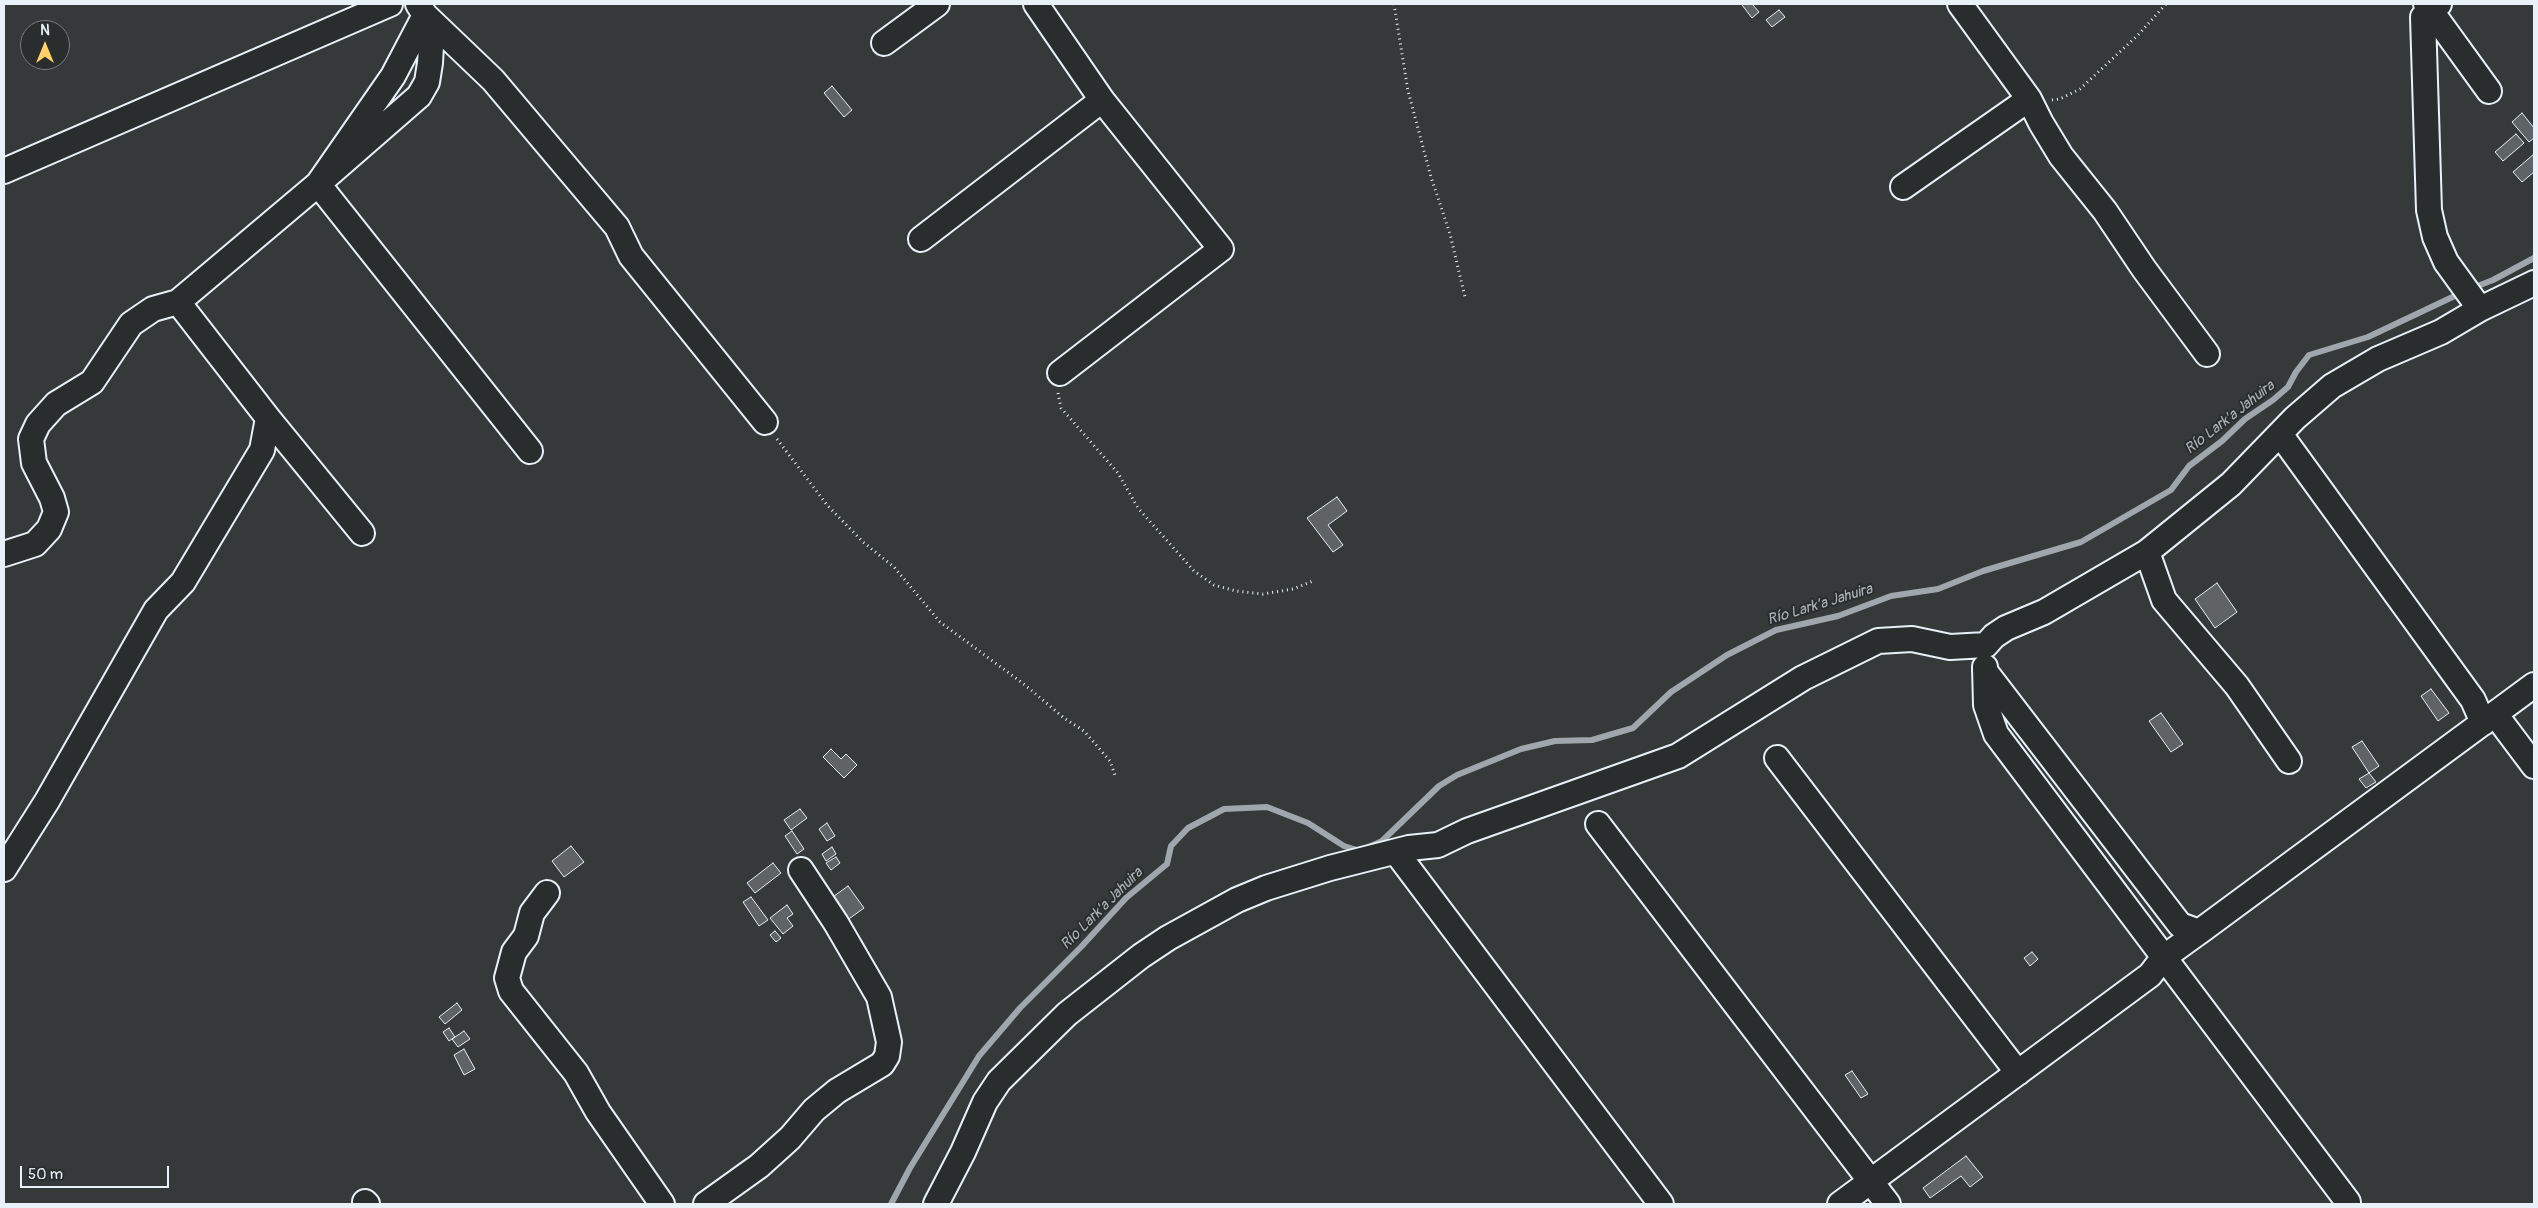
<!DOCTYPE html>
<meta charset="utf-8">
<style>
body{margin:0}
#map{position:relative;width:2538px;height:1208px;overflow:hidden;background:#35393a;font-family:Pangolin,sans-serif}
canvas{display:block}
.frame{position:absolute;inset:0;border:5px solid #e8f1f8;pointer-events:none}
.north{position:absolute;left:20px;top:20px;width:50px;height:50px;box-sizing:border-box;background:#2a2d2e;border:1px solid #767b7f;border-radius:50%;rotate:0deg;font-size:14px;font-weight:700;line-height:20px;text-align:center;color:#e8f1f8}
.north::after{content:'';display:block;margin:auto;width:18px;height:22px;background:#ffd166;clip-path:polygon(50% 0,100% 100%,50% 72%,0 100%)}
.scale{position:absolute;left:20px;top:1166px;width:149px;height:22px;box-sizing:border-box;border:2px solid #e8f1f8;border-top:0;padding-left:6px;font-size:15px;line-height:18px;white-space:nowrap;color:#e8f1f8;-webkit-text-stroke:4px #2a2d2e;paint-order:stroke}
</style>
<div id="map">
<canvas width="2538" height="1208"></canvas>
<div class="frame"></div>
<div class="north">N</div>
<div class="scale">50 m</div>
</div>
<script>
const ctx = document.querySelector('canvas').getContext('2d');
ctx.lineJoin = 'round';
const shape = rows => new Path2D(rows.map(r => 'M' + r).join(''));
function stroke(path, color, width, dash) { ctx.strokeStyle = color; ctx.lineWidth = width; ctx.lineCap = dash ? 'butt' : 'round'; ctx.setLineDash(dash || []); ctx.stroke(path); }
function fill(path, color) { ctx.fillStyle = color; ctx.fill(path, 'evenodd'); }
function drawText(font, color, halo, rows, align = 'center') {
  ctx.font = font + ' Pangolin,sans-serif'; ctx.lineWidth = 4; ctx.setLineDash([]); ctx.textBaseline = 'middle'; ctx.strokeStyle = halo; ctx.fillStyle = color; for (const [text, x, y, turn = 0] of rows) {
    ctx.save(); ctx.translate(x, y); ctx.rotate((+turn || 0) * Math.PI / 180); ctx.textAlign = isNaN(turn) ? turn : align; if (halo) ctx.strokeText(text, 0, 0); ctx.fillText(text, 0, 0); ctx.restore();
  }
}
stroke(shape([
 [2470,289,2493,280,2534,258],
 [891,1204,910,1168,979,1056,1020,1008,1081,947,1126,898,1167,864,1171,846,1188,828,1224,809,1267,807,1308,823,1344,846,1360,851,1382,841,1439,786,1457,775,1521,749,1555,741,1592,740,1633,728,1671,692,1727,655,1776,630,1838,616,1891,596,1938,589,1983,571,2081,542,2171,490,2189,466,2222,441,2245,419,2273,400,2288,387,2296,372,2309,355,2368,337,2461,293]
]), '#a0a7ac', 6);
const building = shape([
 [1744,4,1752,4,1759,12,1752,18,1742,5,1744,4],
 [1779,10,1785,17,1772,27,1766,20,1779,10],
 [832,86,852,110,844,117,824,93,832,86],
 [2522,113,2534,128,2534,138,2529,142,2512,122,2522,113],
 [2516,134,2524,143,2503,161,2495,152,2516,134],
 [2534,154,2534,172,2522,182,2513,172,2534,154],
 [1337,497,1347,511,1328,525,1343,545,1333,552,1307,518,1337,497],
 [2217,583,2237,612,2215,628,2195,599,2217,583],
 [2431,689,2449,713,2438,721,2421,696,2431,689],
 [2161,713,2183,744,2171,752,2149,721,2161,713],
 [2362,741,2379,766,2369,773,2352,747,2362,741],
 [831,749,841,759,846,754,857,765,844,778,823,757,831,749],
 [2369,773,2376,782,2366,788,2359,779,2369,773],
 [800,809,807,818,791,830,784,820,800,809],
 [827,823,835,836,827,841,819,829,827,823],
 [792,831,804,849,797,854,785,836,792,831],
 [571,846,584,862,564,877,552,861,571,846],
 [832,847,836,854,826,861,822,854,832,847],
 [836,857,840,863,831,870,826,863,836,857],
 [773,863,781,873,755,893,747,883,773,863],
 [848,886,864,908,846,921,830,899,848,886],
 [751,897,768,920,759,926,743,902,751,897],
 [787,905,793,914,787,918,793,926,783,934,770,918,787,905],
 [775,931,781,938,776,942,770,935,775,931],
 [2032,952,2038,959,2030,966,2024,958,2032,952],
 [457,1003,462,1010,445,1024,439,1017,457,1003],
 [449,1028,455,1037,449,1041,443,1032,449,1028],
 [464,1031,470,1039,458,1047,452,1039,464,1031],
 [464,1049,475,1069,464,1075,454,1055,464,1049],
 [1852,1071,1868,1094,1861,1098,1845,1075,1852,1071],
 [1966,1156,1983,1177,1970,1187,1961,1176,1930,1198,1923,1188,1966,1156]
]);
fill(building, '#5f6365');
stroke(building, '#e8f1f8', 1);
const minor = shape([
 [1036,4,1102,100,1221,249,1060,373],
 [1960,4,2029,99,2041,123,2061,156,2105,211,2144,269,2207,354],
 [2426,4,2489,91],
 [2439,4,2423,17,2429,210,2435,237,2446,262,2480,309],
 [425,15,431,46,430,63,427,82,419,96,318,184,530,451],
 [425,15,493,80,617,227,631,256,765,422],
 [884,43,937,4],
 [4,171,390,4],
 [1903,187,2029,99],
 [921,239,1102,100],
 [178,302,268,418,362,533],
 [2280,434,2473,700,2483,723],
 [4,554,35,544,49,529,56,512,52,498,34,463,31,439,38,424,56,404,92,382,131,324,153,309,178,302,318,184,393,76,425,15,418,4],
 [1985,667,1986,705,1996,734,2348,1202],
 [1985,671,2180,925,2199,932,2534,685],
 [2495,714,2534,766],
 [1777,758,2018,1073],
 [2289,761,2237,686,2164,600,2147,552,2231,484,2295,418,2332,386,2378,359,2441,332,2480,309,2534,283],
 [1598,824,1888,1204],
 [1396,852,1661,1204],
 [4,869,47,801,156,610,183,582,262,450,268,418],
 [547,893,532,913,526,936,514,952,507,978,511,991,576,1073,598,1112,662,1204],
 [365,1202,367,1204],
 [706,1204,759,1166,790,1138,814,1110,837,1091,882,1064,887,1056,889,1042,879,997,836,923,801,870],
 [936,1204,963,1152,985,1102,999,1081,1067,1014,1141,956,1168,938,1237,900,1266,888,1330,868,1409,848,1438,845,1467,831,1678,756,1803,678,1878,641,1912,639,1950,647,1986,645,1994,636,2006,628,2044,612,2147,552],
 [1840,1204,2150,975,2163,958,2199,932]
]);
stroke(minor, '#e8f1f8', 28);
stroke(shape([
 [1394,4,1408,91,1431,177,1450,234,1465,297],
 [2052,100,2060,99,2080,89,2138,35,2166,4],
 [1058,393,1061,408,1118,473,1138,508,1194,571,1214,585,1236,591,1263,594,1293,589,1313,581],
 [777,439,827,505,863,542,894,567,940,622,1025,685,1064,718,1084,731,1110,761,1116,778]
]), '#e8f1f8', 3, [1, 4]);
stroke(minor, '#2a2d2e', 24);
drawText('italic 15px', '#acb3b8', '#2a2d2e', [
 ["Río Lark’a Jahuira",2230,418,-38],
 ["Río Lark’a Jahuira",1820,605,-17],
 ["Río Lark’a Jahuira",1102,909,-45]
]);
</script>
